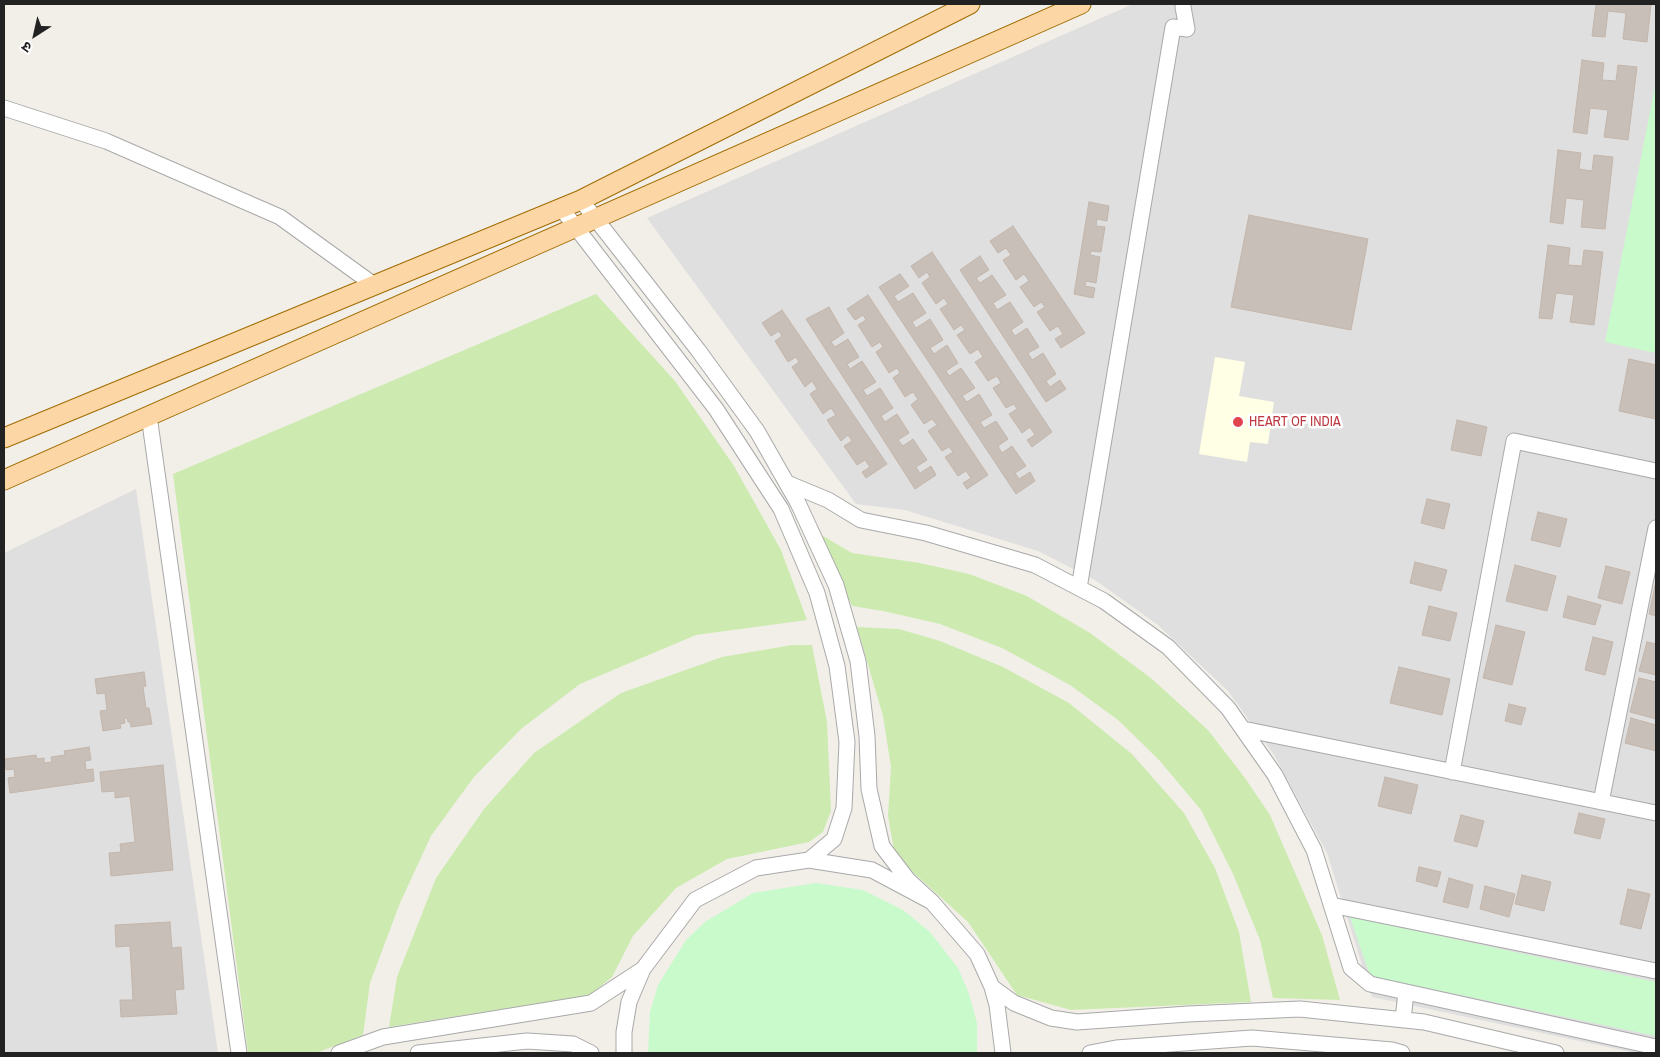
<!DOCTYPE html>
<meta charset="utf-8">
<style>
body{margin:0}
#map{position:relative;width:1660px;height:1057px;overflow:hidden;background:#f2efe9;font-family:"Archivo Narrow","Noto Sans Devanagari",sans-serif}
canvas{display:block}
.frame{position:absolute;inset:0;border:5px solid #222;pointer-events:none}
.north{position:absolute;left:10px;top:10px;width:50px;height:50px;-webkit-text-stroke:4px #fff;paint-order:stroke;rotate:215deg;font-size:14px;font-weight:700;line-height:20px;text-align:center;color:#222}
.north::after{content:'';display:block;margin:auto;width:18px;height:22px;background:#222;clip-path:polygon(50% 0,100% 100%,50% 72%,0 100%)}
</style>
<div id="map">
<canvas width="1660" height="1057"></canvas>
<div class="frame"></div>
<div class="north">उ</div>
</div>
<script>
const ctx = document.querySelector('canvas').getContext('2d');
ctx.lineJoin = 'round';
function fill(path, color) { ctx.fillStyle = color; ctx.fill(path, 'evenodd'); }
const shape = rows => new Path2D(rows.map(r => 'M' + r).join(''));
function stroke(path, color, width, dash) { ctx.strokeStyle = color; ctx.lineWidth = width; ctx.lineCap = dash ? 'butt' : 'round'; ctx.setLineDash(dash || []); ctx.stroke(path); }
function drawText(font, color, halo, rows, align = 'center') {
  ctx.font = font + ' "Archivo Narrow",sans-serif'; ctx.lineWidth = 5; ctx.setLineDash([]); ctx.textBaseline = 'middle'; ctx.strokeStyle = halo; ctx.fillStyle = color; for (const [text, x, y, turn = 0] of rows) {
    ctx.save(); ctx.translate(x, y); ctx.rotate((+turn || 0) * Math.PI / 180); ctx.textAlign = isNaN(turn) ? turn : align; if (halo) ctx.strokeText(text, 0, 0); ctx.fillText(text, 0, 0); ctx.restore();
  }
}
fill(shape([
 [1133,4,1656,4,1656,1053,1636,1053,1372,997,1327,853,1274,755,1228,691,1158,625,1095,580,1038,551,905,510,856,504,647,218],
 [136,489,218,1053,4,1053,4,553]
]), '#e0dfdf');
fill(shape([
 [1215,357,1245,362,1239,396,1274,402,1268,444,1250,442,1247,462,1199,454]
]), '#ffffe5');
fill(shape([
 [596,294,675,381,734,466,781,550,807,620,696,635,580,684,521,729,474,777,431,836,400,903,370,983,363,1035,316,1053,248,1053,173,474],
 [818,533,852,553,920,563,969,574,1027,596,1090,633,1151,678,1208,730,1245,778,1270,815,1322,935,1340,1000,1273,998,1260,940,1233,874,1201,810,1159,760,1118,720,1070,685,1002,648,940,624,883,611,852,606],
 [857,627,899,629,940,641,1003,667,1069,703,1132,754,1184,813,1215,868,1239,932,1251,1002,1071,1010,1017,995,968,922,895,856,888,816,891,767,883,716],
 [792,645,812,645,827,722,831,811,823,832,809,842,727,859,676,888,633,936,612,977,590,995,389,1027,397,977,436,878,484,809,534,753,621,693,722,657]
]), '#cdebb0');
fill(shape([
 [1656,81,1656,353,1605,342],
 [816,883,863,890,903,910,930,932,958,968,969,994,977,1023,977,1053,648,1053,650,1012,658,985,686,940,705,922,753,893],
 [1350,917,1656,982,1656,1036,1370,976]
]), '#c8facc');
const building = shape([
 [1596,4,1651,4,1647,42,1623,39,1626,13,1608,11,1605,37,1592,36,1596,4],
 [1582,60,1604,63,1602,80,1616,81,1618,65,1637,67,1628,140,1604,137,1608,110,1590,108,1587,134,1573,132,1582,60],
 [1558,150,1581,153,1579,169,1592,171,1594,155,1613,157,1605,229,1581,227,1584,200,1566,198,1563,224,1550,222,1558,150],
 [1089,202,1109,206,1107,221,1097,219,1096,226,1105,227,1101,252,1091,251,1090,255,1100,257,1096,283,1086,281,1085,286,1095,288,1093,298,1074,294,1089,202],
 [1249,215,1368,239,1351,330,1231,307,1249,215],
 [1013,226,1085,333,1061,348,1055,339,1063,334,1058,326,1050,331,1037,312,1045,307,1041,302,1034,307,1020,287,1029,281,1024,274,1016,280,1003,260,1011,255,1006,248,998,253,990,241,1013,226],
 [1548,245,1570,248,1568,265,1582,266,1584,250,1603,252,1594,325,1570,322,1574,295,1556,293,1552,319,1539,318,1548,245],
 [932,252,1052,432,1032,447,1027,440,1035,435,1030,427,1022,433,1009,414,1017,409,1014,404,1006,408,993,388,1001,383,997,376,988,381,975,362,983,357,978,349,970,354,957,335,965,330,961,325,954,330,940,309,948,304,944,298,936,304,922,283,930,277,927,272,919,278,911,266,932,252],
 [980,256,989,270,976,278,980,283,992,275,1006,295,993,303,997,310,1010,302,1023,322,1011,330,1015,336,1027,328,1039,347,1028,353,1032,360,1043,353,1056,374,1046,381,1050,387,1060,380,1066,389,1046,402,960,270,980,256],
 [900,274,909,286,894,296,898,302,913,293,926,313,912,322,916,328,930,319,943,340,930,348,934,354,947,345,958,363,946,371,949,376,961,368,975,388,962,396,967,402,979,394,992,415,980,422,984,428,996,421,1008,439,998,446,1002,453,1012,446,1026,466,1015,473,1019,479,1030,472,1035,481,1016,494,879,287,900,274],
 [868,295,988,475,967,489,963,483,971,478,966,471,958,476,945,457,953,452,949,447,942,451,928,431,937,425,932,419,924,424,911,405,918,399,913,392,905,397,893,378,900,373,897,368,889,373,876,352,883,347,880,342,872,347,858,325,866,320,863,315,855,320,847,309,868,295],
 [829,307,844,333,831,342,835,347,848,339,859,357,847,364,850,369,862,361,876,382,863,390,867,396,880,388,893,408,881,416,885,422,897,414,909,433,898,440,903,446,913,439,927,460,916,467,920,473,931,466,936,475,915,489,806,319,829,307],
 [782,310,887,464,866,478,862,472,870,467,865,460,857,465,844,446,852,441,848,435,841,441,827,420,836,415,831,408,823,414,810,394,817,389,812,381,805,387,792,367,799,362,796,357,788,362,775,341,782,336,779,331,771,336,762,323,782,310],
 [1629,359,1656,365,1656,419,1619,411,1629,359],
 [1457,420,1487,427,1481,456,1451,450,1457,420],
 [1427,499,1450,504,1444,529,1421,523,1427,499],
 [1538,512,1567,519,1560,547,1531,540,1538,512],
 [1415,562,1447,570,1441,591,1410,583,1415,562],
 [1515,565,1556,576,1547,611,1506,601,1515,565],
 [1606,566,1630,572,1622,604,1598,598,1606,566],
 [1656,581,1656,616,1649,614,1656,581],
 [1568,596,1601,605,1595,625,1563,617,1568,596],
 [1429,606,1457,613,1450,641,1422,635,1429,606],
 [1496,625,1525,632,1512,685,1483,678,1496,625],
 [1593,637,1613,642,1605,675,1585,670,1593,637],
 [1647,642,1656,644,1656,675,1639,671,1647,642],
 [1399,667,1450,679,1442,715,1390,703,1399,667],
 [144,672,146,686,143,687,146,708,149,708,152,724,131,727,130,722,128,722,127,718,124,718,125,723,120,724,121,728,103,731,100,711,107,710,105,693,97,694,95,679,144,672],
 [1639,678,1656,682,1656,719,1630,712,1639,678],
 [1509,704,1526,708,1521,725,1505,721,1509,704],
 [1631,718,1656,725,1656,751,1625,743,1631,718],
 [89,747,91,760,85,761,86,770,93,769,94,781,10,793,8,778,15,777,14,769,6,770,5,759,36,755,37,759,44,758,44,763,52,762,51,757,65,755,64,751,89,747],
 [163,765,173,870,111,876,109,853,121,852,120,844,135,842,130,796,115,798,115,791,102,792,100,772,163,765],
 [1385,777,1418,785,1411,814,1378,806,1385,777],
 [1579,813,1605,819,1600,839,1574,833,1579,813],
 [1461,815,1484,821,1477,847,1454,841,1461,815],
 [1419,867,1441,872,1437,887,1416,881,1419,867],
 [1522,875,1551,882,1544,911,1515,904,1522,875],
 [1449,878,1473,885,1468,908,1443,902,1449,878],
 [1485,886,1515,894,1509,917,1480,909,1485,886],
 [1628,889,1650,894,1641,929,1620,924,1628,889],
 [170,922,172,948,181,947,184,989,175,990,177,1014,121,1017,120,1000,133,1000,130,946,116,947,115,925,170,922]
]);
fill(building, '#c7bfb8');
stroke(building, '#c4b6ab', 1);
const minor = shape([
 [4,108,106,141,280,217,374,285],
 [581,200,698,350,757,431,798,503,836,585,858,661,867,736,869,789,882,846,908,880,932,902],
 [561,208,716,409,781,509,817,593,837,666,847,742,844,808,834,839,809,860],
 [149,416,239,1053],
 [787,483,828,500,861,520,926,533,1035,565,1104,601,1168,647,1228,708,1275,775,1314,850,1351,968,1370,984,1656,1047],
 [1079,588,1173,27,1187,29,1183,7],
 [1243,729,1656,813],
 [1452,772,1514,441,1656,471],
 [1601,802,1656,528],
 [1331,905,1656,971],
 [992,987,1014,1003,1051,1018,1077,1022,1188,1014,1300,1009,1424,1022,1556,1053],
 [1403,1020,1406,992],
 [339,1053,383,1037,591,1003,643,969],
 [418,1053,527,1041,573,1044,591,1053],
 [624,1053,624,1032,629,1002,643,969,695,900,756,868,809,860,872,870,932,902,977,954,992,987,997,1005,1003,1053],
 [1090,1053,1116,1048,1252,1038,1392,1050,1402,1053]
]);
const major = shape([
 [4,438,581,200,970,4],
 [4,480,1081,4]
]);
stroke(minor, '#a9a9a9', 17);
stroke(major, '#a06b00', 21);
stroke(minor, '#fff', 15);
stroke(major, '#fcd6a4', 19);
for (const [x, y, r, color] of [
 [1238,422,6,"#e0444e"]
]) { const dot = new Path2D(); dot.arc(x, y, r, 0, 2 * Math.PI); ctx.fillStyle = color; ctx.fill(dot); stroke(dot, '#fff', 2); }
drawText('14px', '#be3a42', '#fff', [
 ["HEART OF INDIA",1249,422]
], 'left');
</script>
